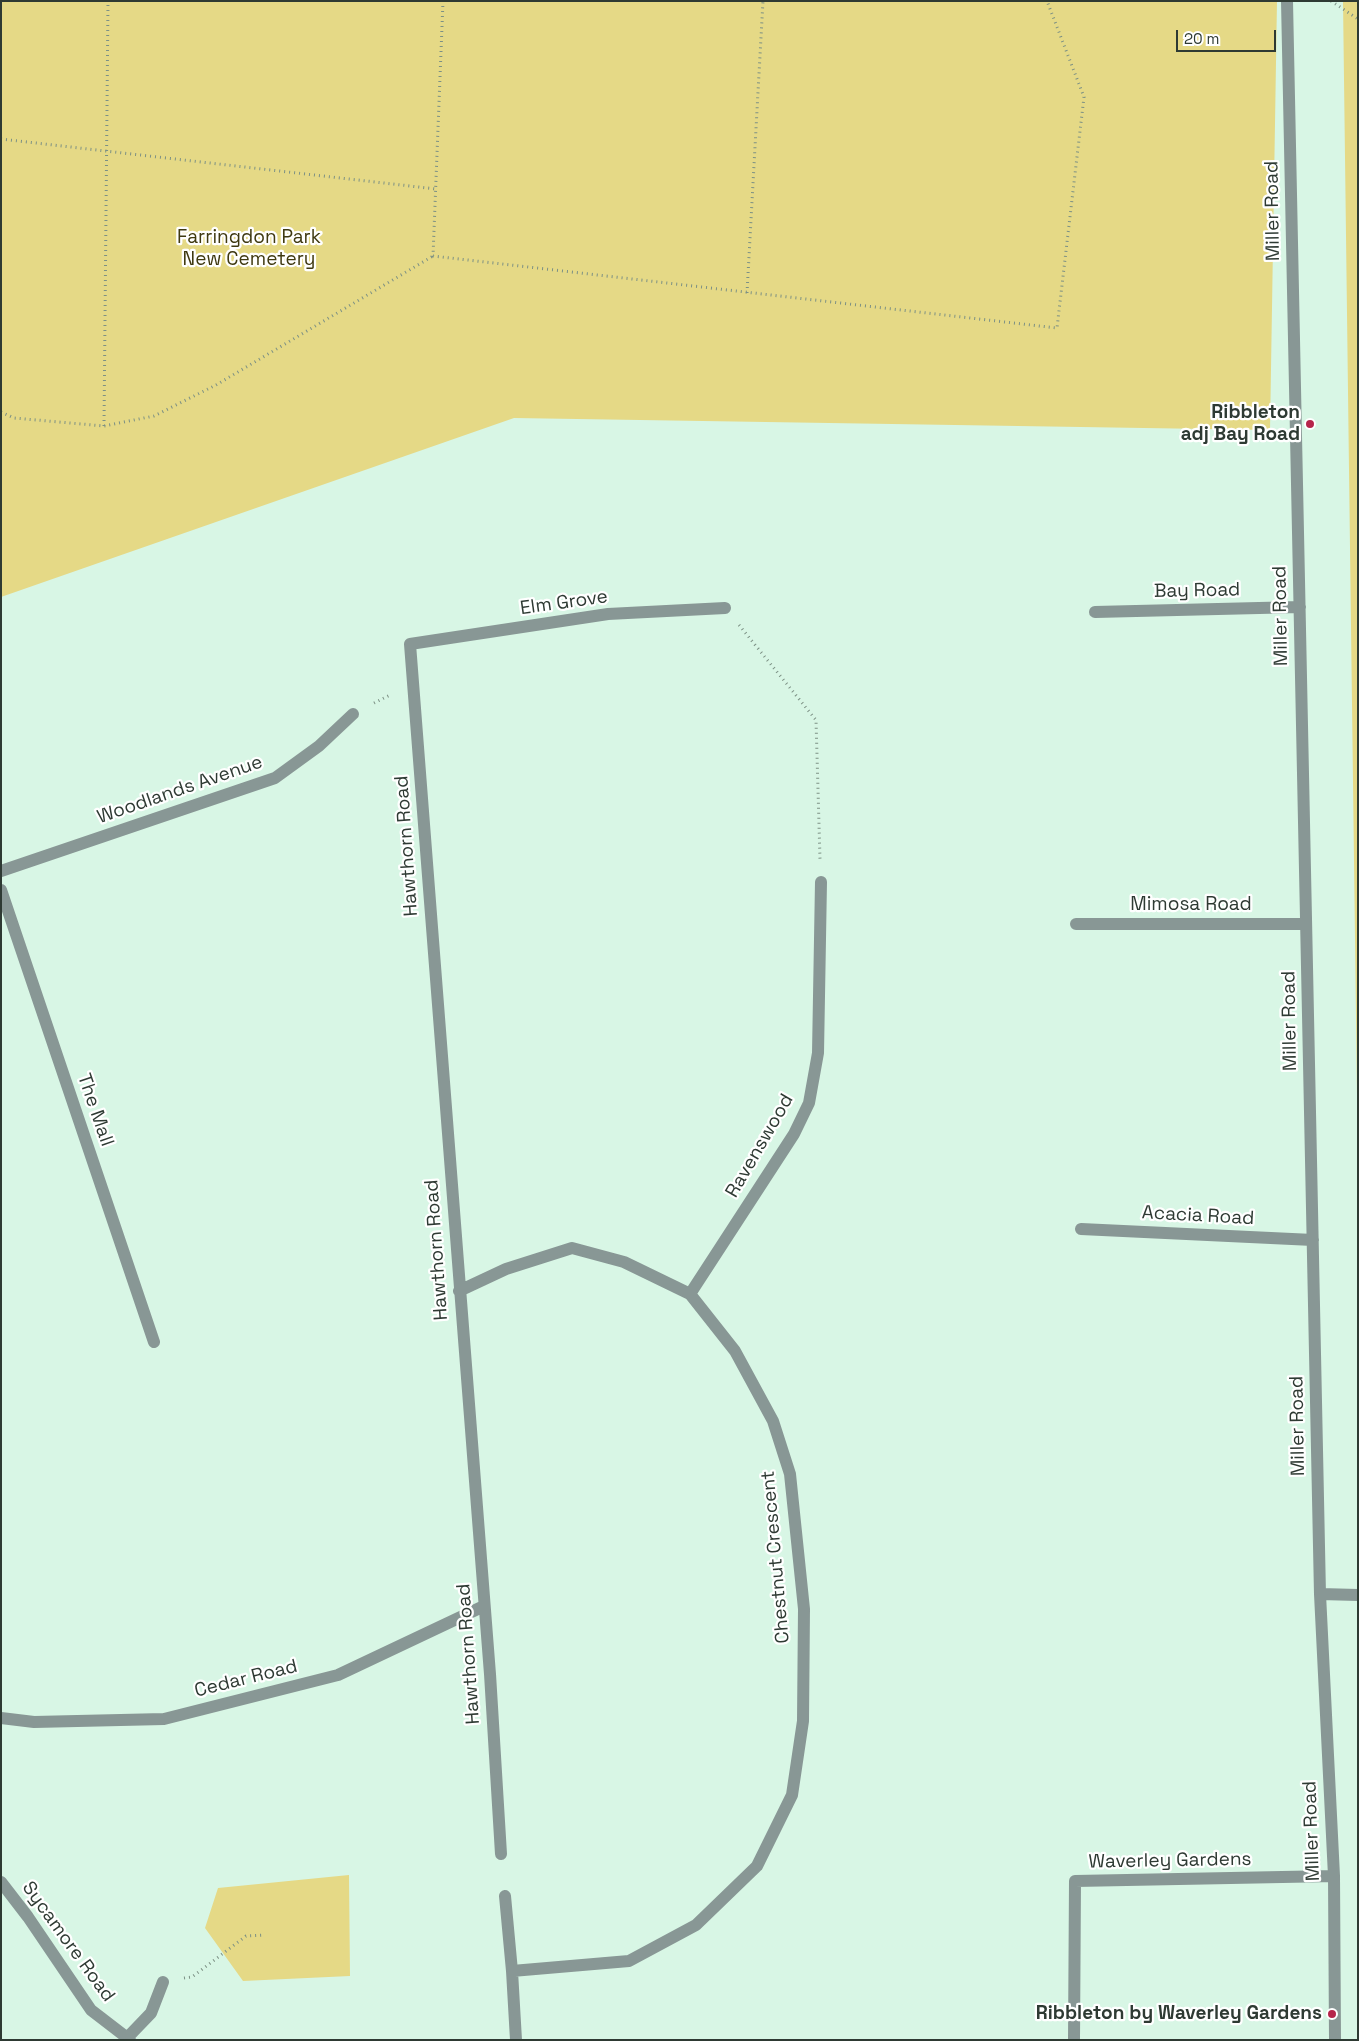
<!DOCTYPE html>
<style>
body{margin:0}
#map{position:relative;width:1359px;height:2041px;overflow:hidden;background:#d8f6e5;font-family:"Space Grotesk",sans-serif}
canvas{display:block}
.frame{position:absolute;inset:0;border:2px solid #2e3a33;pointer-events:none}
.scale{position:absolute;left:1176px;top:30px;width:100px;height:22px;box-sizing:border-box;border:2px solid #2e3a33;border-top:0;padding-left:6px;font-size:15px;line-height:18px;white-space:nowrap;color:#2e3a33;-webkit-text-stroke:4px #fff;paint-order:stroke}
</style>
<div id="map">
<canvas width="1359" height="2041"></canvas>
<div class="frame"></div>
<div class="scale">20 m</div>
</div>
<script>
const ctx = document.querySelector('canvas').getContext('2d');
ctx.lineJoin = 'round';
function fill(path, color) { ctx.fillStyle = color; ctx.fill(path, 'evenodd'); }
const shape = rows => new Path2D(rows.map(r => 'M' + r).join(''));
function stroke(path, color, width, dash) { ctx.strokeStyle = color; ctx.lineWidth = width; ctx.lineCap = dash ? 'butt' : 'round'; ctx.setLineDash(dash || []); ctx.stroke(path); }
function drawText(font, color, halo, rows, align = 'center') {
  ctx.font = font + ' "Space Grotesk",sans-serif'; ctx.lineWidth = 4.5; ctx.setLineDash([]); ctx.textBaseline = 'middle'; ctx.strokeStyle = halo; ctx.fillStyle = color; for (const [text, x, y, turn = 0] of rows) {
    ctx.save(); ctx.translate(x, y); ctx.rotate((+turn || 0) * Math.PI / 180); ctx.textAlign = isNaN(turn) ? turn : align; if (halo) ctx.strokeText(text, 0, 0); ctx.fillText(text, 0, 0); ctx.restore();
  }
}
fill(shape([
 [1,1,1277,1,1270,430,514,418,1,597],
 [1343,1,1358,1,1358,1172],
 [349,1875,350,1976,243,1981,205,1928,218,1888]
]), '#e5d986');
stroke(shape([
 [443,1,433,256,1057,328,1084,97,1047,1],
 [1331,1,1358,19],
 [1,139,436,189],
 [747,293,763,1],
 [1,412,14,418,104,426,154,416,216,385,433,256],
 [104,426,108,1],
 [739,625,816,720,820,859],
 [374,703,390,695],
 [184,1978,192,1977,246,1936,265,1935]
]), '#7c9084', 3, [1, 4]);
stroke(shape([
 [1287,1,1320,1594,1334,1876,1335,2040],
 [1095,612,1300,607],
 [1,871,275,778,319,746,353,714],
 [1,890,154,1342],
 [1076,924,1306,924],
 [1081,1229,1313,1240],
 [459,1291,506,1269,572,1248,624,1262,690,1294,735,1351,773,1421,790,1474,804,1609,803,1721,792,1795,757,1866,696,1925,629,1961,512,1971],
 [690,1294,794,1134,809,1103,818,1053,821,882],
 [1320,1594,1358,1595],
 [1,1718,34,1722,164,1719,338,1675,484,1606],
 [501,1854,490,1674,410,644,608,614,725,608],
 [1,1882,28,1917,91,2010,130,2040],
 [505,1896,512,1971,516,2040],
 [128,2037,151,2013,163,1982],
 [1074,2040,1075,1881,1334,1876]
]), '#889795', 12);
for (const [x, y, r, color] of [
 [1310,424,5,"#b6254b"],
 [1332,2014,5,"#b6254b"]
]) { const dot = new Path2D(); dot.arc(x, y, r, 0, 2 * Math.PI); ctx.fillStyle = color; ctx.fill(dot); stroke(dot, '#fff', 2); }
drawText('19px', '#2e3a33', '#fff', [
 ["Miller Road",1273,211,-91],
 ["Bay Road",1197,591,-1],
 ["Elm Grove",564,603,-8],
 ["Miller Road",1281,616,-91],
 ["Woodlands Avenue",180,790,-19],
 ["Hawthorn Road",407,846,-94],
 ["Mimosa Road",1191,905],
 ["Miller Road",1290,1021,-91],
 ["The Mall",95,1110,71],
 ["Ravenswood",760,1146,-60],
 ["Acacia Road",1198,1216,3],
 ["Hawthorn Road",437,1250,-94],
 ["Miller Road",1298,1426,-91],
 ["Chestnut Crescent",776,1557,-95],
 ["Hawthorn Road",469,1654,-94],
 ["Cedar Road",246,1679,-14],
 ["Miller Road",1312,1831,-92],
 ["Waverley Gardens",1170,1861,-1],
 ["Sycamore Road",68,1942,54]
]);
drawText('19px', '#3f3910', '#fff', [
 ["Farringdon Park",249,238],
 ["New Cemetery",249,260]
]);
drawText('bold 19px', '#2e3a33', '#fff', [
 ["Ribbleton",1300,413],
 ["adj Bay Road",1300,435],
 ["Ribbleton by Waverley Gardens",1322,2014]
], 'right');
</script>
